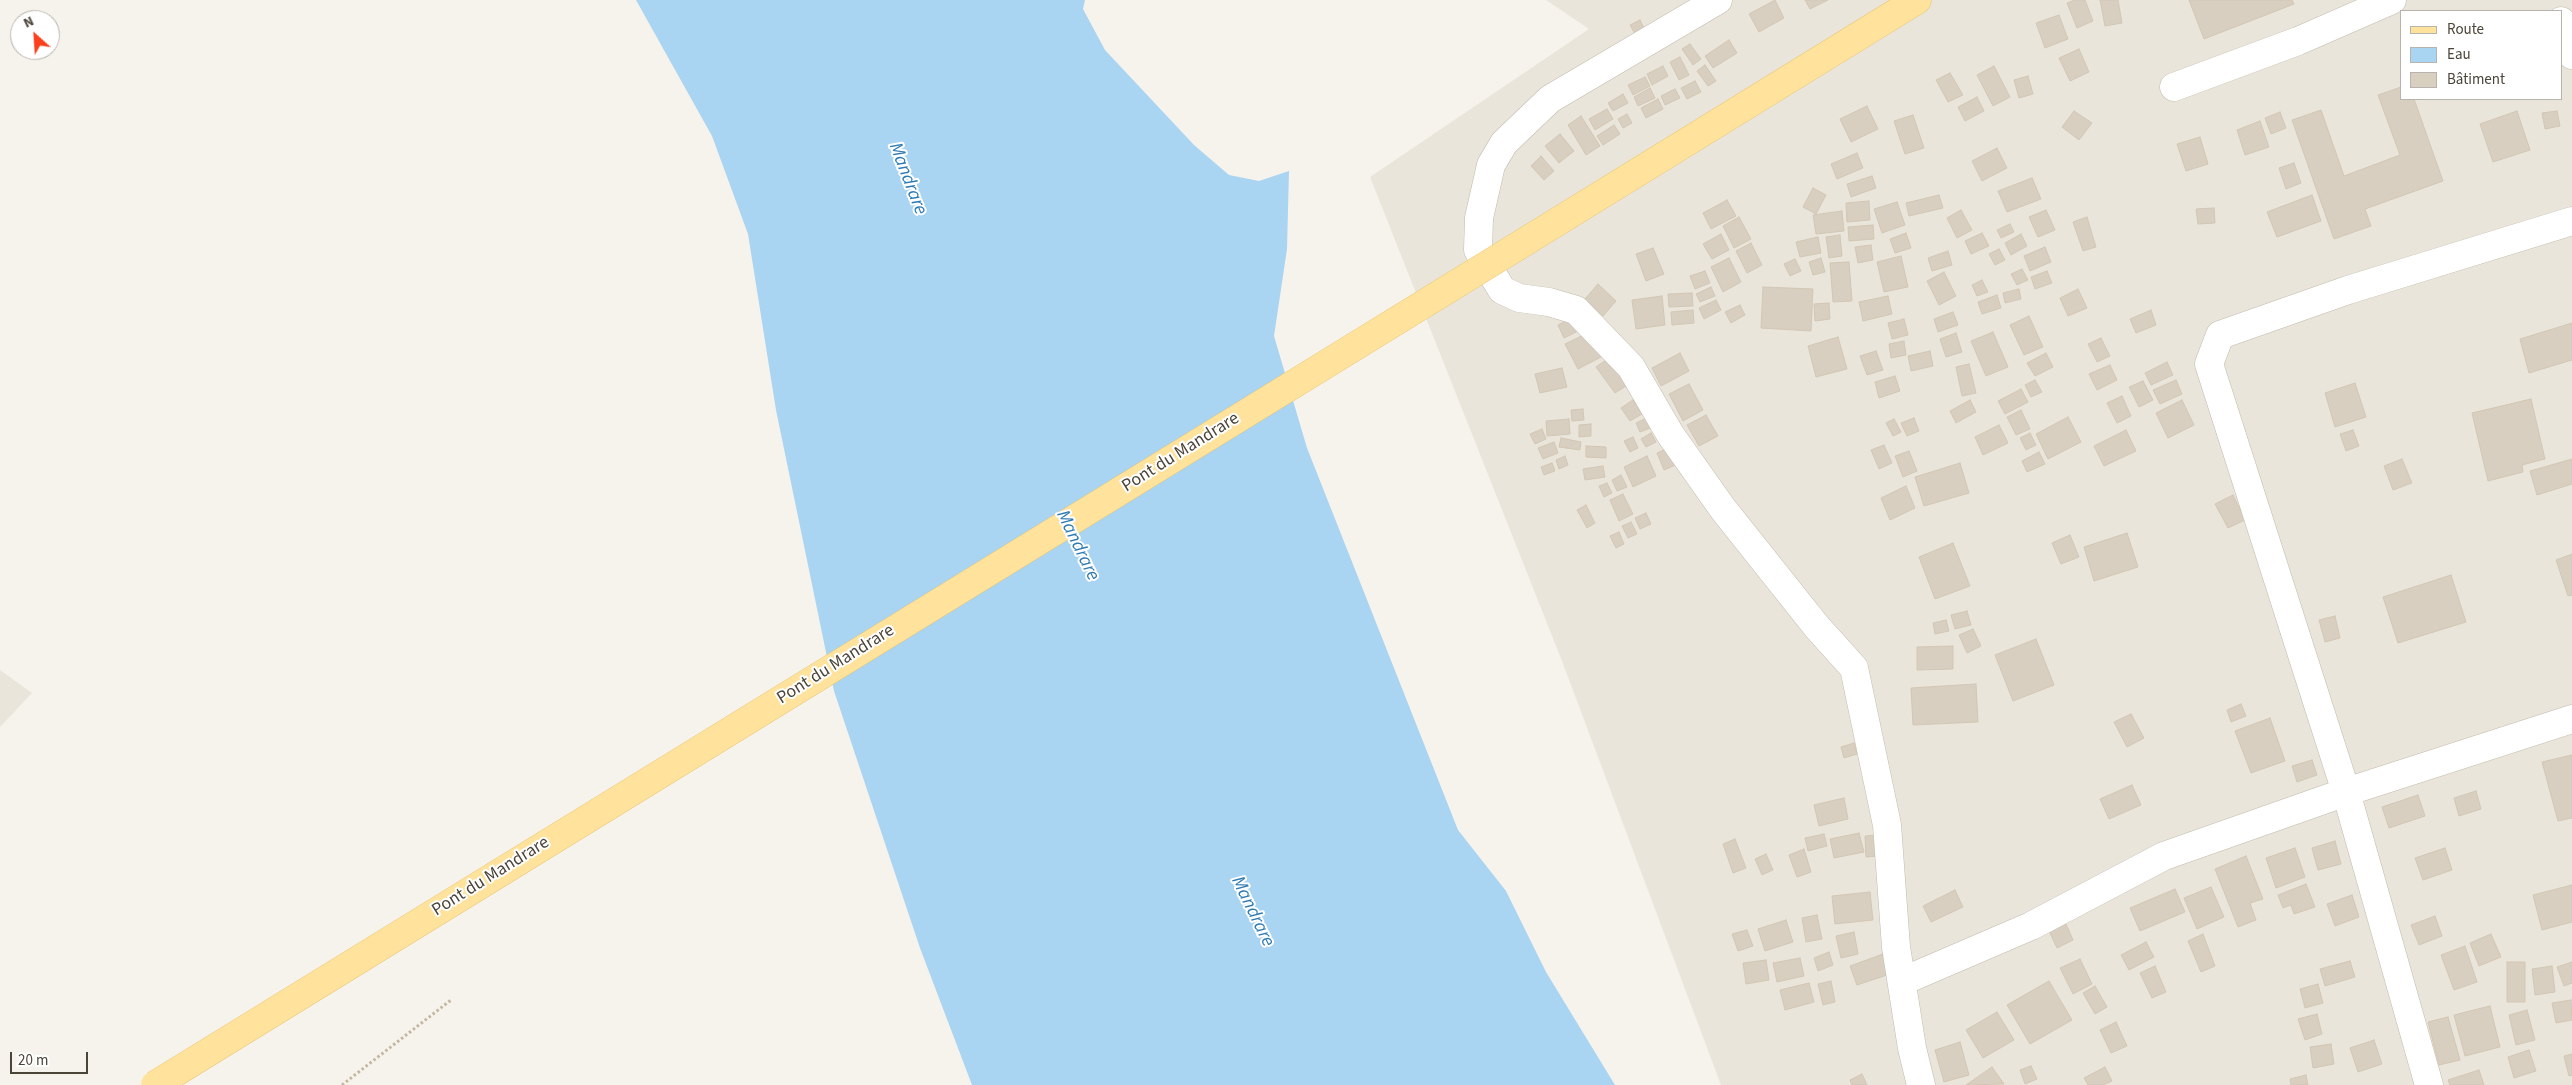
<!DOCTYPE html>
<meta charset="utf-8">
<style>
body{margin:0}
#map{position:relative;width:2572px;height:1085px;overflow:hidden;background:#f6f3ec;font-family:"Source Sans 3",sans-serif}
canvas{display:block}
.legend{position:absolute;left:2400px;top:10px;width:162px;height:90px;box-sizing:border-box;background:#fff;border:1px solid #b7b4b0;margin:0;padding:6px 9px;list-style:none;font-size:15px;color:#4b4439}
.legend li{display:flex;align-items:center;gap:10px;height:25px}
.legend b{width:25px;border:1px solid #b7b4b0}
.north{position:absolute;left:10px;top:10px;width:50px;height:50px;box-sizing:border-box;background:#fff;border:1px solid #b7b4b0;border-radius:50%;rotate:334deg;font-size:14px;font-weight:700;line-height:20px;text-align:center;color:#4b4439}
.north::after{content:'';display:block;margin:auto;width:18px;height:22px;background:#fc3f1d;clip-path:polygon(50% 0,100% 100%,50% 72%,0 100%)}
.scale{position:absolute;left:10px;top:1052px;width:78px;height:22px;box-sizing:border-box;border:2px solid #4b4439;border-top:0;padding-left:6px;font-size:15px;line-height:18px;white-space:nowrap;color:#4b4439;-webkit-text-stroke:4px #fff;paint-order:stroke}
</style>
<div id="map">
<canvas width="2572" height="1085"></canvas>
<ul class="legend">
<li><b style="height:6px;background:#ffe39c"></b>Route</li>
<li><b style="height:14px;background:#a9d4f2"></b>Eau</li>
<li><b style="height:14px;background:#d8cfc1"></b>Bâtiment</li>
</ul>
<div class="north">N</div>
<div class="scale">20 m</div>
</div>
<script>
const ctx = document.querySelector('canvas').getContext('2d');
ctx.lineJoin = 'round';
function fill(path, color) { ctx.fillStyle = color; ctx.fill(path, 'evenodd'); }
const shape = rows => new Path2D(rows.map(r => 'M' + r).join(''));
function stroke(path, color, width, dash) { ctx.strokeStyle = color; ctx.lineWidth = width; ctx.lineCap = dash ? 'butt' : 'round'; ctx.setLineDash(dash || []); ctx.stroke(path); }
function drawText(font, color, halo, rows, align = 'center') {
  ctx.font = font + ' "Source Sans 3",sans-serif'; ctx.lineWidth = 4; ctx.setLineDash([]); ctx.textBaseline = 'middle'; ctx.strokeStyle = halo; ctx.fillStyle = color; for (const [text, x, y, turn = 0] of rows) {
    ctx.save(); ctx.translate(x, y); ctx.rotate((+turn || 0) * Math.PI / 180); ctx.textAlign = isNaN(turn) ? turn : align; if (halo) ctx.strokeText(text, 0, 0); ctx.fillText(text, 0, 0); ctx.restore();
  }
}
fill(shape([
 [1546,0,2572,0,2572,1085,1721,1085,1562,661,1370,177,1589,29],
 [2401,11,2561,11,2561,99,2401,99],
 [0,670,32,693,0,727]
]), '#eae5da');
fill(shape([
 [636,0,1085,0,1083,9,1105,50,1194,145,1229,175,1259,181,1289,171,1287,249,1274,336,1307,448,1458,830,1506,891,1546,972,1615,1085,972,1085,920,948,834,691,776,410,748,234,712,136]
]), '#a9d4f2');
const building = shape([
 [1775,0,1784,18,1759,32,1749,14,1775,0],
 [1805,0,1828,0,1810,9,1805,0],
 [2075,0,2085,0,2093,21,2077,28,2067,3,2075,0],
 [2100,0,2118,0,2122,23,2105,26,2100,0],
 [2189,0,2292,0,2294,4,2204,39,2189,0],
 [2059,15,2068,39,2045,48,2036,23,2059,15],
 [1640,20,1647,34,1638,39,1630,25,1640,20],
 [1729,40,1737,53,1713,68,1705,56,1729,40],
 [1690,44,1701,59,1693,65,1682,49,1690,44],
 [2079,49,2089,72,2070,81,2059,58,2079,49],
 [1680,57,1689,75,1679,80,1670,62,1680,57],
 [1705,65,1716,81,1708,86,1697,71,1705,65],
 [1663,66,1668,76,1652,85,1647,74,1663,66],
 [1994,66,2010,97,1993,106,1977,75,1994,66],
 [1950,73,1963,95,1948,102,1936,80,1950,73],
 [2028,76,2033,94,2019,98,2014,80,2028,76],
 [1645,77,1650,86,1633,95,1628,85,1645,77],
 [1695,81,1701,92,1687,99,1681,88,1695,81],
 [2401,87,2401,99,2414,99,2443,181,2365,209,2371,226,2334,239,2292,120,2321,110,2344,176,2400,155,2378,95,2401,87],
 [1650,88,1655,98,1638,106,1634,97,1650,88],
 [1675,89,1680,98,1665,105,1661,96,1675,89],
 [1623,94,1628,103,1613,111,1608,103,1623,94],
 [1977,97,1984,111,1965,121,1958,107,1977,97],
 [1658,99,1663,109,1646,118,1641,108,1658,99],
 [1867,106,1878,129,1851,142,1840,119,1867,106],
 [1607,109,1613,119,1595,130,1589,119,1607,109],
 [2074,111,2092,123,2079,140,2062,127,2074,111],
 [2517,111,2530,150,2493,162,2480,124,2517,111],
 [2557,111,2560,126,2545,129,2542,113,2557,111],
 [2280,112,2286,128,2271,134,2265,118,2280,112],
 [1627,114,1632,123,1623,128,1618,119,1627,114],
 [1913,115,1924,148,1905,154,1894,121,1913,115],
 [1581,116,1600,146,1586,155,1568,125,1581,116],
 [2260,121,2269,147,2245,155,2237,130,2260,121],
 [1614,125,1620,134,1603,145,1597,136,1614,125],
 [1560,134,1574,151,1559,163,1545,146,1560,134],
 [2200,137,2208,164,2186,171,2177,144,2200,137],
 [1997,148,2007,168,1982,181,1972,161,1997,148],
 [1857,153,1863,168,1837,179,1831,164,1857,153],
 [1541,156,1554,171,1544,180,1531,166,1541,156],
 [2294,163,2301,183,2286,189,2279,168,2294,163],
 [1872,176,1876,188,1851,197,1847,184,1872,176],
 [2032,178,2041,199,2007,212,1998,191,2032,178],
 [1813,188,1826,195,1816,214,1803,207,1813,188],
 [1939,195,1943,208,1909,216,1906,203,1939,195],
 [2312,195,2321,221,2277,237,2267,212,2312,195],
 [1727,200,1736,216,1711,229,1703,213,1727,200],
 [1869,201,1870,220,1847,222,1846,203,1869,201],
 [1897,202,1905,225,1882,233,1874,209,1897,202],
 [2214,208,2215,223,2198,224,2196,209,2214,208],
 [1961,210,1972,230,1957,238,1947,218,1961,210],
 [2046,210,2055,230,2038,237,2029,217,2046,210],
 [1842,211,1844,231,1816,234,1813,215,1842,211],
 [1739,217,1751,239,1734,248,1723,226,1739,217],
 [2087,217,2096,247,2083,251,2073,222,2087,217],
 [2010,224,2014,232,2001,238,1997,230,2010,224],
 [1873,225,1874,239,1849,241,1848,227,1873,225],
 [1906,233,1911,248,1895,253,1890,239,1906,233],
 [1982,233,1989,246,1971,254,1965,241,1982,233],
 [1721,234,1729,250,1712,259,1703,244,1721,234],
 [2021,234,2027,246,2011,255,2005,243,2021,234],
 [1840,235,1842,256,1829,258,1826,237,1840,235],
 [1818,237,1821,253,1800,257,1796,242,1818,237],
 [1751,243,1762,265,1747,273,1736,251,1751,243],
 [1871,245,1873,260,1858,263,1855,247,1871,245],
 [2045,247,2051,262,2030,271,2024,256,2045,247],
 [1653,248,1664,274,1646,281,1636,254,1653,248],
 [1999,249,2005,260,1995,265,1989,254,1999,249],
 [1948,251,1952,265,1932,271,1928,258,1948,251],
 [1901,256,1908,287,1884,292,1877,262,1901,256],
 [1729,258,1741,282,1723,292,1711,267,1729,258],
 [1821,258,1825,272,1813,275,1809,262,1821,258],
 [1795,259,1801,271,1790,276,1784,264,1795,259],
 [1849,262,1852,301,1833,302,1830,263,1849,262],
 [2022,269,2028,280,2017,285,2011,274,2022,269],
 [1705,271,1710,283,1695,289,1690,276,1705,271],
 [2047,271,2052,283,2035,289,2031,277,2047,271],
 [1944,272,1956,296,1939,305,1927,281,1944,272],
 [1982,280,1988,292,1977,296,1972,285,1982,280],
 [1598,284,1616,301,1603,316,1585,299,1598,284],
 [1711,287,1715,296,1700,302,1696,294,1711,287],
 [1763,287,1813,289,1811,331,1761,328,1763,287],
 [2019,289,2021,299,2005,303,2003,293,2019,289],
 [2078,289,2087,308,2068,316,2060,298,2078,289],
 [1692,293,1693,306,1669,307,1668,294,1692,293],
 [1997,295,2001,308,1982,314,1978,302,1997,295],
 [1662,296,1665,325,1636,329,1632,300,1662,296],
 [1888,296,1892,314,1863,321,1859,302,1888,296],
 [1716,300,1721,310,1704,319,1699,308,1716,300],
 [1829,303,1830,319,1815,321,1814,304,1829,303],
 [1740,305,1745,315,1731,323,1725,312,1740,305],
 [1693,310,1694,323,1672,325,1671,312,1693,310],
 [2151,310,2156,325,2136,333,2130,319,2151,310],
 [1953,312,1958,325,1938,332,1934,319,1953,312],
 [1575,316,1582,329,1564,338,1558,325,1575,316],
 [2029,316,2043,347,2024,355,2010,325,2029,316],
 [1904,319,1908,335,1892,339,1888,323,1904,319],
 [2572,323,2572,360,2529,373,2520,339,2572,323],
 [1592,331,1605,355,1578,369,1565,344,1592,331],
 [1993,332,2008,367,1986,376,1971,341,1993,332],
 [1956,333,1962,352,1946,357,1940,339,1956,333],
 [1838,337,1847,369,1816,377,1808,346,1838,337],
 [2101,338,2110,356,2097,362,2088,344,2101,338],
 [1904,341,1906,355,1891,358,1889,344,1904,341],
 [1876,351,1883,370,1867,375,1860,356,1876,351],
 [1930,351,1933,366,1911,371,1908,356,1930,351],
 [1680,353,1689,371,1661,386,1652,368,1680,353],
 [2046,353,2053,367,2035,376,2027,363,2046,353],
 [1609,358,1629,384,1615,393,1596,367,1609,358],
 [2167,362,2173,375,2151,385,2145,373,2167,362],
 [1969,364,1976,393,1962,396,1956,367,1969,364],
 [2110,365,2117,380,2097,390,2089,374,2110,365],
 [1562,368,1567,387,1540,393,1535,374,1562,368],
 [1895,376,1900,391,1879,398,1875,382,1895,376],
 [2035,380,2042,392,2031,397,2025,385,2035,380],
 [2176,380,2182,394,2160,404,2153,390,2176,380],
 [2143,381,2153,400,2139,407,2129,387,2143,381],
 [2355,383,2366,417,2335,427,2325,393,2355,383],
 [1689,384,1703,410,1683,421,1669,394,1689,384],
 [2021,389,2028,402,2005,414,1998,401,2021,389],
 [2122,396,2131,416,2117,423,2107,403,2122,396],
 [2531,399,2545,459,2522,465,2523,472,2488,481,2472,413,2531,399],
 [1633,400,1642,414,1630,421,1621,408,1633,400],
 [1970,400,1976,412,1956,423,1950,411,1970,400],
 [2182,400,2194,425,2168,438,2156,413,2182,400],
 [1583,409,1584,420,1572,421,1571,410,1583,409],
 [2021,410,2030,429,2016,435,2007,417,2021,410],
 [1706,415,1718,436,1699,446,1687,425,1706,415],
 [1649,417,1653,427,1640,432,1636,423,1649,417],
 [2068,417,2081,442,2048,459,2036,434,2068,417],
 [1914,418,1919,431,1907,436,1901,423,1914,418],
 [1569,419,1570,434,1547,436,1546,421,1569,419],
 [1894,419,1901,432,1893,436,1886,423,1894,419],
 [1591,424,1591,436,1579,437,1579,425,1591,424],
 [1999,425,2008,443,1983,455,1975,437,1999,425],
 [1542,429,1546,439,1535,444,1530,434,1542,429],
 [2126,430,2136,451,2104,466,2094,446,2126,430],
 [2353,430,2359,446,2346,451,2340,434,2353,430],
 [1651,433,1656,442,1646,447,1641,439,1651,433],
 [2030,433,2036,445,2026,450,2020,438,2030,433],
 [1633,437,1638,448,1630,452,1624,441,1633,437],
 [1561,438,1581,442,1580,450,1559,447,1561,438],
 [1554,442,1558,453,1543,459,1538,448,1554,442],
 [1884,445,1892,463,1879,469,1871,450,1884,445],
 [1586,446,1606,447,1606,458,1586,457,1586,446],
 [1673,446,1680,463,1664,470,1657,453,1673,446],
 [1909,451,1917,471,1903,477,1895,456,1909,451],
 [2039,452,2045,464,2027,472,2022,461,2039,452],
 [1565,456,1568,465,1559,469,1556,460,1565,456],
 [1647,456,1656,476,1633,487,1624,467,1647,456],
 [2402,459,2412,483,2393,490,2384,466,2402,459],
 [2572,459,2572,484,2537,495,2530,471,2572,459],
 [1552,463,1555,471,1544,475,1541,467,1552,463],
 [1960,463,1969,493,1924,506,1915,477,1960,463],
 [1603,466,1605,477,1585,480,1583,469,1603,466],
 [1621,475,1627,487,1617,491,1612,480,1621,475],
 [1607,483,1612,493,1604,497,1599,486,1607,483],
 [1906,486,1915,508,1890,520,1881,498,1906,486],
 [1623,494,1633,514,1619,521,1610,500,1623,494],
 [2233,495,2245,520,2228,528,2215,504,2233,495],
 [1586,505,1595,523,1587,528,1577,510,1586,505],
 [1646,513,1651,524,1640,529,1635,518,1646,513],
 [1631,522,1637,534,1628,538,1622,526,1631,522],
 [1619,532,1624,544,1616,548,1610,536,1619,532],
 [2127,533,2138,567,2094,581,2084,547,2127,533],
 [2070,535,2079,557,2061,564,2052,543,2070,535],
 [1953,543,1970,586,1935,599,1919,557,1953,543],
 [2572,554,2572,595,2568,596,2556,560,2572,554],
 [2451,575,2466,622,2398,643,2383,597,2451,575],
 [1967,611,1971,625,1955,629,1951,615,1967,611],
 [2335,616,2340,638,2325,642,2319,620,2335,616],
 [1946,620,1949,631,1935,634,1933,623,1946,620],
 [1973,629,1981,646,1967,653,1959,635,1973,629],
 [2036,639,2054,685,2013,701,1995,655,2036,639],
 [1953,646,1953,669,1917,670,1917,647,1953,646],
 [1976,684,1978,722,1913,725,1911,688,1976,684],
 [2241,704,2246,716,2231,722,2227,710,2241,704],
 [2131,714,2144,738,2127,747,2114,722,2131,714],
 [2270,718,2285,761,2251,773,2235,731,2270,718],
 [1854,743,1857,754,1844,758,1841,747,1854,743],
 [2572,755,2572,818,2558,821,2542,762,2572,755],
 [2312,760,2317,775,2297,782,2292,766,2312,760],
 [2132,785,2141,805,2109,819,2100,799,2132,785],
 [2476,791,2481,809,2459,816,2454,798,2476,791],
 [2418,795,2425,816,2389,828,2382,807,2418,795],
 [1844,798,1848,819,1819,826,1814,805,1844,798],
 [1859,833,1864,852,1834,858,1830,839,1859,833],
 [1824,834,1827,846,1808,851,1805,838,1824,834],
 [1876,835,1877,856,1866,857,1865,836,1876,835],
 [1735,839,1746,868,1733,873,1723,844,1735,839],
 [2335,841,2341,864,2318,870,2312,848,2335,841],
 [2295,848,2305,877,2276,888,2266,858,2295,848],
 [2445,848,2452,870,2423,880,2415,858,2445,848],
 [1804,849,1811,872,1797,877,1789,855,1804,849],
 [1766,854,1773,870,1762,875,1755,859,1766,854],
 [2246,856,2263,899,2250,903,2256,920,2238,927,2215,869,2246,856],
 [2306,884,2315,907,2294,914,2291,905,2283,908,2278,895,2306,884],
 [2572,885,2572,922,2542,930,2533,895,2572,885],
 [2211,887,2224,917,2197,929,2184,898,2211,887],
 [2175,889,2185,912,2140,931,2130,908,2175,889],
 [1955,890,1963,907,1931,922,1923,906,1955,890],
 [1870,892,1873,920,1835,924,1832,896,1870,892],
 [2352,895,2359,917,2335,926,2327,904,2352,895],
 [1817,915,1822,939,1806,942,1802,918,1817,915],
 [2435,916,2442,936,2419,945,2411,925,2435,916],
 [1786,920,1793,942,1765,951,1758,929,1786,920],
 [2066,924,2073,940,2057,948,2049,931,2066,924],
 [1747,930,1753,946,1738,951,1732,934,1747,930],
 [1854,932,1858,954,1841,958,1836,936,1854,932],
 [2203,934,2215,966,2201,972,2188,941,2203,934],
 [2491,934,2501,957,2479,966,2470,943,2491,934],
 [2146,942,2154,957,2129,970,2121,955,2146,942],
 [2465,946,2477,982,2454,990,2441,955,2465,946],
 [1829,952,1833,965,1818,971,1814,958,1829,952],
 [1883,954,1890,974,1857,985,1850,966,1883,954],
 [1800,958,1804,976,1777,982,1773,963,1800,958],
 [2080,959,2092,984,2073,994,2060,968,2080,959],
 [1766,960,1769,980,1746,984,1743,963,1766,960],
 [2350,961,2355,977,2325,986,2320,969,2350,961],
 [2507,962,2525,962,2525,1002,2507,1002,2507,962],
 [2572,962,2572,983,2564,986,2557,967,2572,962],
 [2155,966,2166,992,2152,998,2140,973,2155,966],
 [2552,966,2555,992,2535,995,2532,969,2552,966],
 [1831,981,1835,1002,1823,1005,1818,984,1831,981],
 [2049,981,2072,1020,2030,1044,2007,1005,2049,981],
 [1809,983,1814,1002,1785,1010,1780,990,1809,983],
 [2318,984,2323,1003,2305,1008,2300,989,2318,984],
 [2095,986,2107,1007,2095,1014,2083,993,2095,986],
 [2571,1000,2572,1020,2556,1023,2552,1003,2571,1000],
 [2490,1006,2500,1047,2465,1056,2454,1015,2490,1006],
 [2527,1010,2535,1040,2516,1045,2509,1015,2527,1010],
 [1997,1012,2014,1040,1983,1058,1966,1030,1997,1012],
 [2317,1014,2322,1034,2305,1040,2298,1019,2317,1014],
 [2448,1017,2460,1060,2439,1065,2428,1022,2448,1017],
 [2116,1022,2127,1046,2111,1053,2100,1030,2116,1022],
 [2374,1040,2382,1064,2358,1072,2350,1048,2374,1040],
 [1960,1042,1969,1075,1944,1082,1935,1050,1960,1042],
 [2331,1044,2334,1064,2313,1068,2310,1047,2331,1044],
 [2529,1050,2536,1071,2514,1078,2508,1057,2529,1050],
 [2572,1054,2572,1075,2569,1076,2564,1056,2572,1054],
 [2031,1066,2037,1079,2025,1084,2020,1070,2031,1066],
 [1992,1067,2004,1084,1966,1085,1992,1067],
 [2105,1067,2112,1081,2103,1085,2088,1085,2084,1078,2105,1067],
 [2479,1070,2484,1085,2450,1085,2448,1080,2479,1070],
 [1862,1074,1867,1085,1852,1085,1850,1080,1862,1074],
 [2306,1075,2308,1085,2291,1085,2290,1079,2306,1075]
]);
fill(building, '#d8cfc1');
stroke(building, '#d3c7b4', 1);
const minor = shape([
 [1718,0,1550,99,1504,143,1491,165,1479,218,1478,250,1502,290,1519,298,1549,302,1576,310,1631,367,1670,434,1723,509,1817,627,1854,668,1887,825,1896,947,1912,1048,1921,1085],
 [2561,21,2572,55],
 [2174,87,2298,41,2392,0],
 [1903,981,2031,926,2164,856,2346,792,2572,719],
 [2429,1085,2346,792,2209,364,2220,335,2348,290,2572,221]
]);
const major = shape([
 [1518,246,1917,0]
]);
stroke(minor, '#c2bbae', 29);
stroke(major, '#e6c16a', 29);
stroke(shape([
 [342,1085,451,1000]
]), '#c4b79f', 3, [2.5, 2.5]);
stroke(minor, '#fff', 28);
stroke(major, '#ffe39c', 28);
const majorBridge = shape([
 [155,1085,1518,246]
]);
stroke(majorBridge, '#e6c16a', 29, []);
stroke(majorBridge, '#ffe39c', 28);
drawText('18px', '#4b4439', '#fff', [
 ["Pont du Mandrare",1181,453,-32],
 ["Pont du Mandrare",836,665,-32],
 ["Pont du Mandrare",491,877,-32]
]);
drawText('italic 19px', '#2e7ab2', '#fff', [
 ["Mandrare",907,179,69],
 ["Mandrare",1077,546,64],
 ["Mandrare",1252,912,64]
]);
</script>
